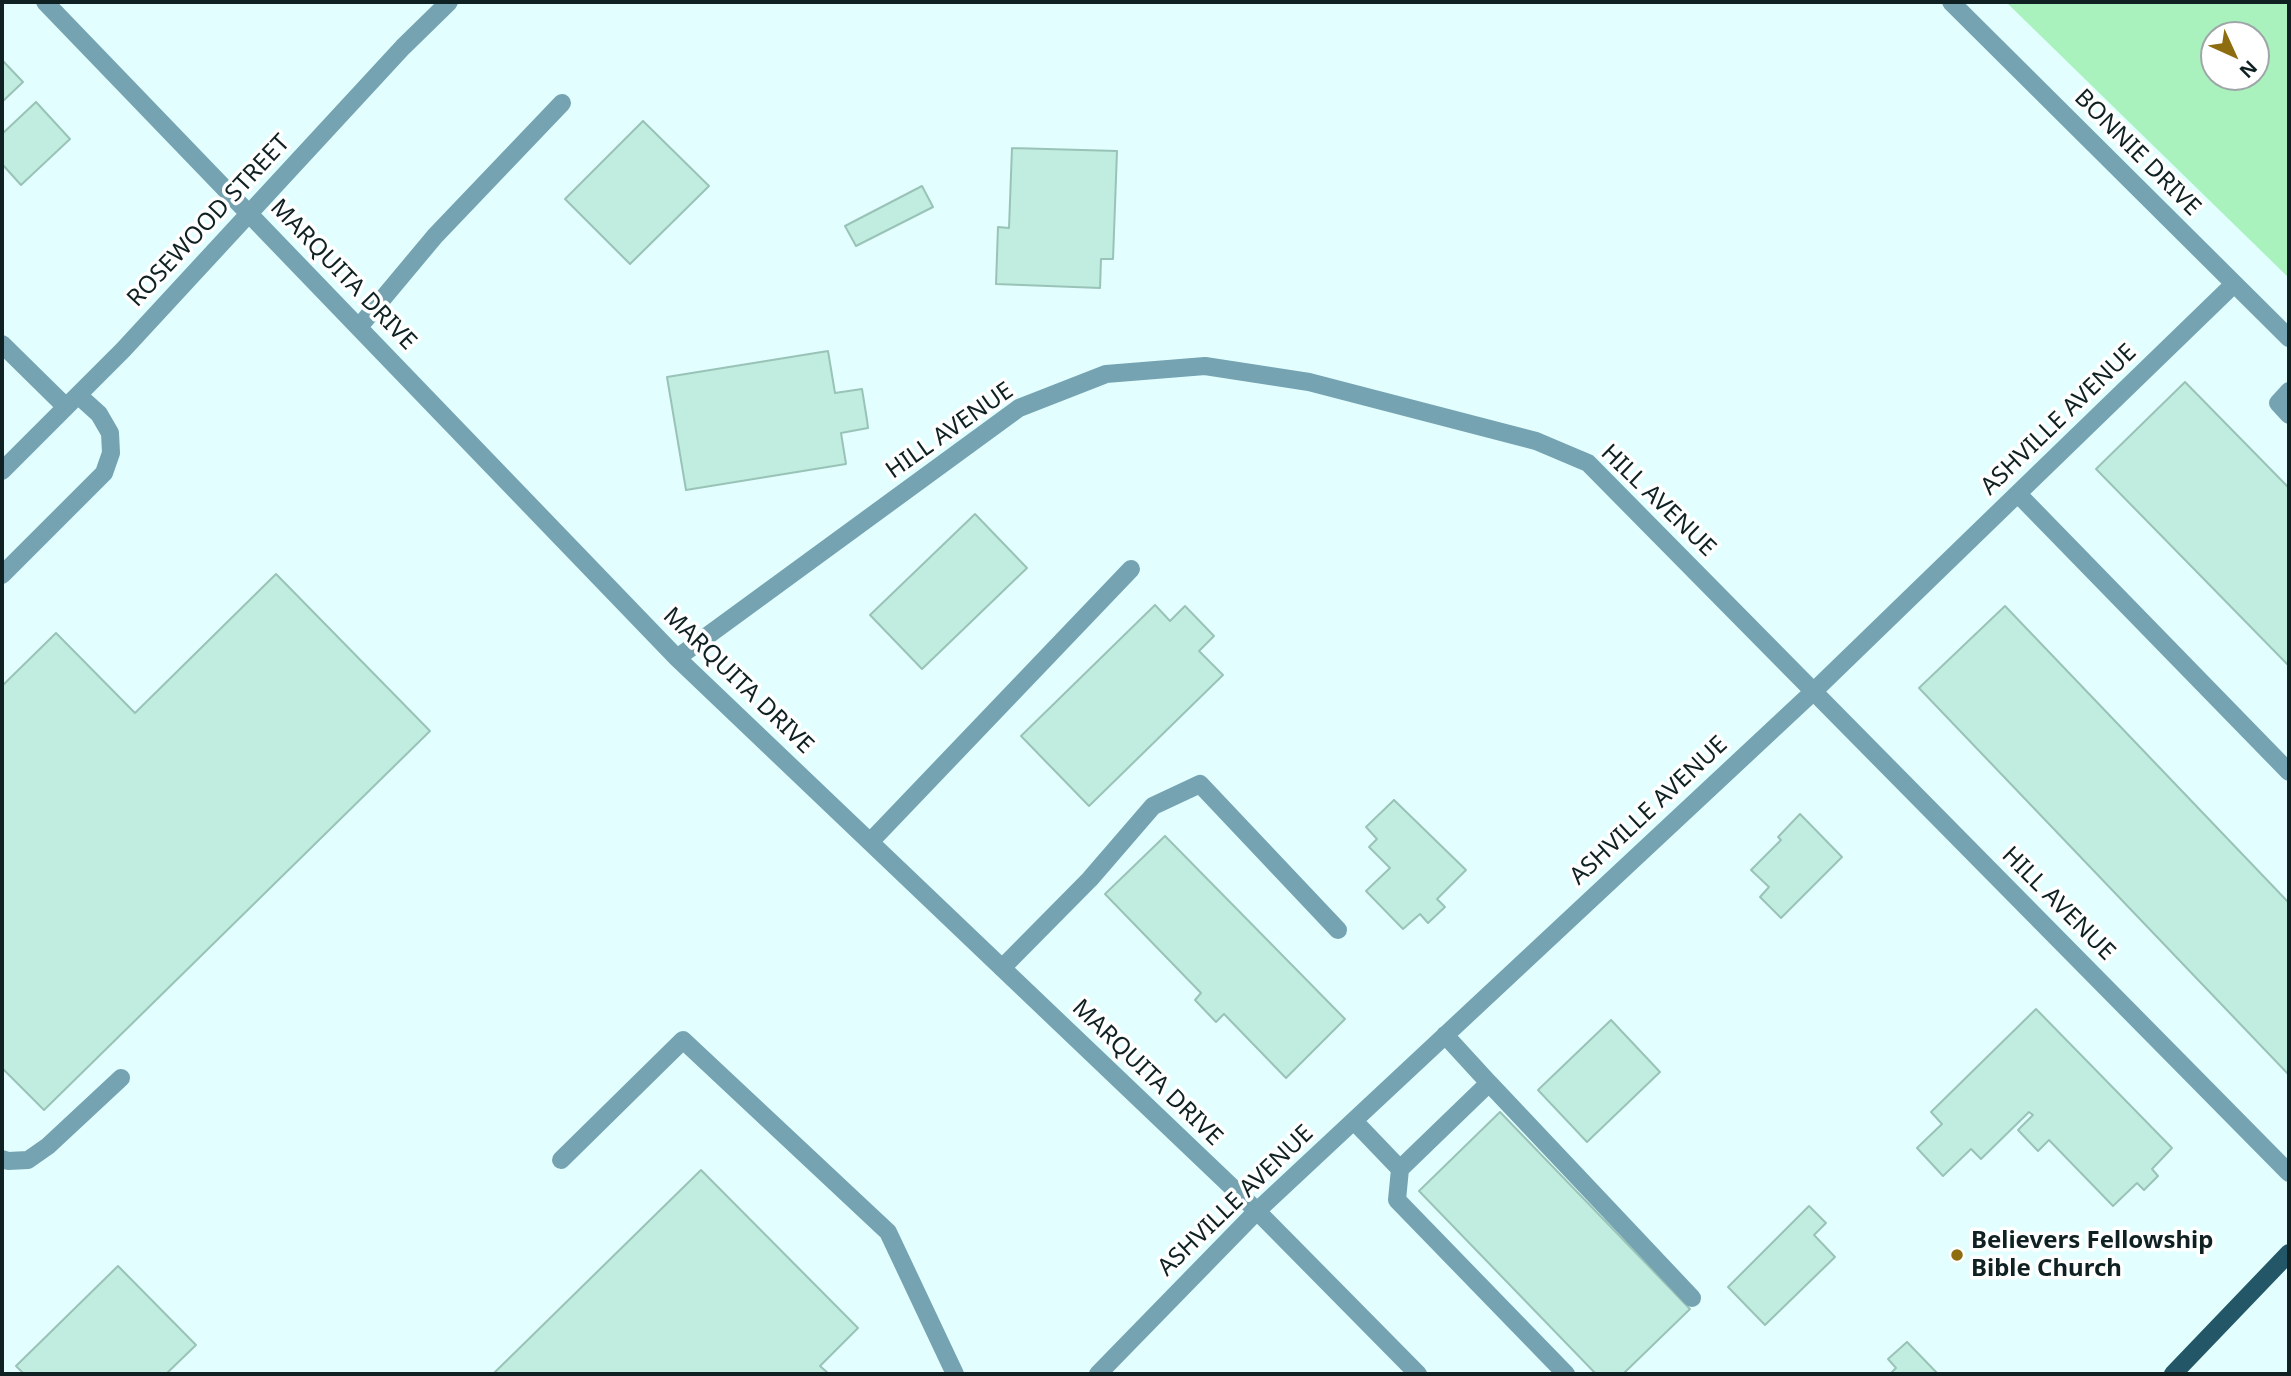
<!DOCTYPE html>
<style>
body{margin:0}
#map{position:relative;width:2291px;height:1376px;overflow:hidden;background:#e2fefe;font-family:"Noto Sans",sans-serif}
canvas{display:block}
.frame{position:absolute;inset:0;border:4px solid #0f2122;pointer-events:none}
.north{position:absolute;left:2200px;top:21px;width:70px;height:70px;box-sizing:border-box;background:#fff;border:2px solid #9fa6a7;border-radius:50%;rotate:135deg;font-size:19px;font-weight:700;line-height:28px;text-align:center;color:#0f2122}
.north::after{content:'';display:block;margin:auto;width:24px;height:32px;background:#8e6c10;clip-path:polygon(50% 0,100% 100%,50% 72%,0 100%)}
</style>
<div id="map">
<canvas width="2291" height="1376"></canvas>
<div class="frame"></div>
<div class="north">N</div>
</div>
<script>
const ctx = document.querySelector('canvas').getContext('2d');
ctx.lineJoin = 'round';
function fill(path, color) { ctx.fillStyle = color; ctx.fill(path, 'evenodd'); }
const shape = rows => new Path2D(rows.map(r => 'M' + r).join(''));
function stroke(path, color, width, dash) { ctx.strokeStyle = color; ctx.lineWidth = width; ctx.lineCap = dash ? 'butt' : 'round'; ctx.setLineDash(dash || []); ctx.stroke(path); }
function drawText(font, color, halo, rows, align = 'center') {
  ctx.font = font + ' "Noto Sans",sans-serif'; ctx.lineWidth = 7; ctx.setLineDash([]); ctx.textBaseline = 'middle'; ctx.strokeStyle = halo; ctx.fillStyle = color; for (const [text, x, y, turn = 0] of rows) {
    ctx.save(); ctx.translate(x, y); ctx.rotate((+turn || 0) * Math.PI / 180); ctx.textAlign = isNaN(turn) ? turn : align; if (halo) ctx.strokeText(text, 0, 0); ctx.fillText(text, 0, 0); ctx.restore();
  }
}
fill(shape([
 [2006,2,2289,2,2289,278],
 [2214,35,2256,35,2256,77,2214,77]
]), '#a9f2be');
const building = shape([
 [2,60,23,82,2,102,2,60],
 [36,102,70,139,21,185,2,164,2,134,36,102],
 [643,121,709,186,630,264,565,199,643,121],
 [1012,148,1117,151,1113,259,1101,259,1100,288,996,284,998,227,1009,228,1012,148],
 [922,186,933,207,856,246,845,226,922,186],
 [828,351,835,393,862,389,867,420,868,428,841,433,846,464,686,490,667,377,828,351],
 [2185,382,2289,488,2289,666,2096,469,2185,382],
 [975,514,1027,568,922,669,870,615,975,514],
 [276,574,430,731,44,1110,2,1068,2,686,56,633,135,713,276,574],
 [1155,605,1170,621,1185,606,1214,636,1199,651,1223,675,1089,806,1021,736,1155,605],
 [2005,606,2289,903,2289,1075,1919,688,2005,606],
 [1394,800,1466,870,1437,899,1445,907,1428,923,1420,914,1403,929,1366,891,1390,868,1369,847,1377,839,1366,827,1394,800],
 [1800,814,1842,857,1781,918,1760,897,1769,887,1751,870,1781,840,1778,837,1800,814],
 [1165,836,1345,1019,1286,1078,1224,1014,1216,1022,1195,1000,1201,993,1105,894,1165,836],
 [2036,1009,2172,1148,2152,1169,2158,1176,2144,1190,2137,1183,2113,1206,2049,1140,2038,1151,2018,1130,2033,1115,2029,1112,1981,1159,1971,1149,1943,1176,1917,1148,1942,1124,1931,1112,2036,1009],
 [1611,1020,1660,1072,1587,1142,1538,1090,1611,1020],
 [1500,1112,1690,1309,1623,1374,1596,1374,1419,1191,1500,1112],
 [701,1170,858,1328,820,1366,829,1374,493,1374,701,1170],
 [1809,1206,1826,1223,1814,1235,1835,1257,1765,1325,1728,1287,1809,1206],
 [118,1266,196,1345,166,1374,24,1374,16,1366,118,1266],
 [1907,1342,1938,1374,1890,1374,1896,1368,1888,1359,1907,1342]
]);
fill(building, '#c1ece0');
stroke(building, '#99c3b7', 2);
stroke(shape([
 [45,2,677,658,1257,1211,1418,1374],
 [1951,2,2289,338],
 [359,327,435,236,562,103],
 [2,344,66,407],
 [2289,391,2278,403,2289,415],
 [2,471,123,350,403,47,449,2],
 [2018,494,2289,772],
 [2,575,104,473,111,453,110,433,99,414,78,395],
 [677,658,1019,408,1106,374,1205,366,1309,382,1536,441,1588,463,2289,1173],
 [870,842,1131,569],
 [1002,968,1090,879,1153,806,1200,784,1338,930],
 [1489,1083,1692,1298],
 [1354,1121,1400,1169,1489,1083,1445,1035],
 [2,1159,8,1161,28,1160,48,1146,121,1078],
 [561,1160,683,1040,888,1232,955,1374],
 [1400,1169,1397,1200,1566,1374],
 [1098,1374,1257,1211,1814,691,2234,284]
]), '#75a3b1', 18);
stroke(shape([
 [2173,1374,2289,1253]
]), '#235767', 18);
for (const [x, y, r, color] of [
 [1957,1255,7,"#8e6c10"]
]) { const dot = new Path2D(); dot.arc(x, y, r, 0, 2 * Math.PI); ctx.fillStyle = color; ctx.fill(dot); stroke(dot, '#fff', 2.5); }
drawText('24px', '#0f2122', '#fff', [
 ["BONNIE DRIVE",2137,153,45],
 ["ROSEWOOD STREET",209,221,-47],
 ["MARQUITA DRIVE",343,275,46],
 ["ASHVILLE AVENUE",2059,420,-44],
 ["HILL AVENUE",950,431,-35],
 ["HILL AVENUE",1658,501,44],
 ["MARQUITA DRIVE",738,681,44],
 ["ASHVILLE AVENUE",1649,811,-43],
 ["HILL AVENUE",2058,904,45],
 ["MARQUITA DRIVE",1147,1073,44],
 ["ASHVILLE AVENUE",1236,1201,-44]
]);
drawText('bold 24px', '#0f2122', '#fff', [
 ["Believers Fellowship",1971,1241],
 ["Bible Church",1971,1269]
], 'left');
</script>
